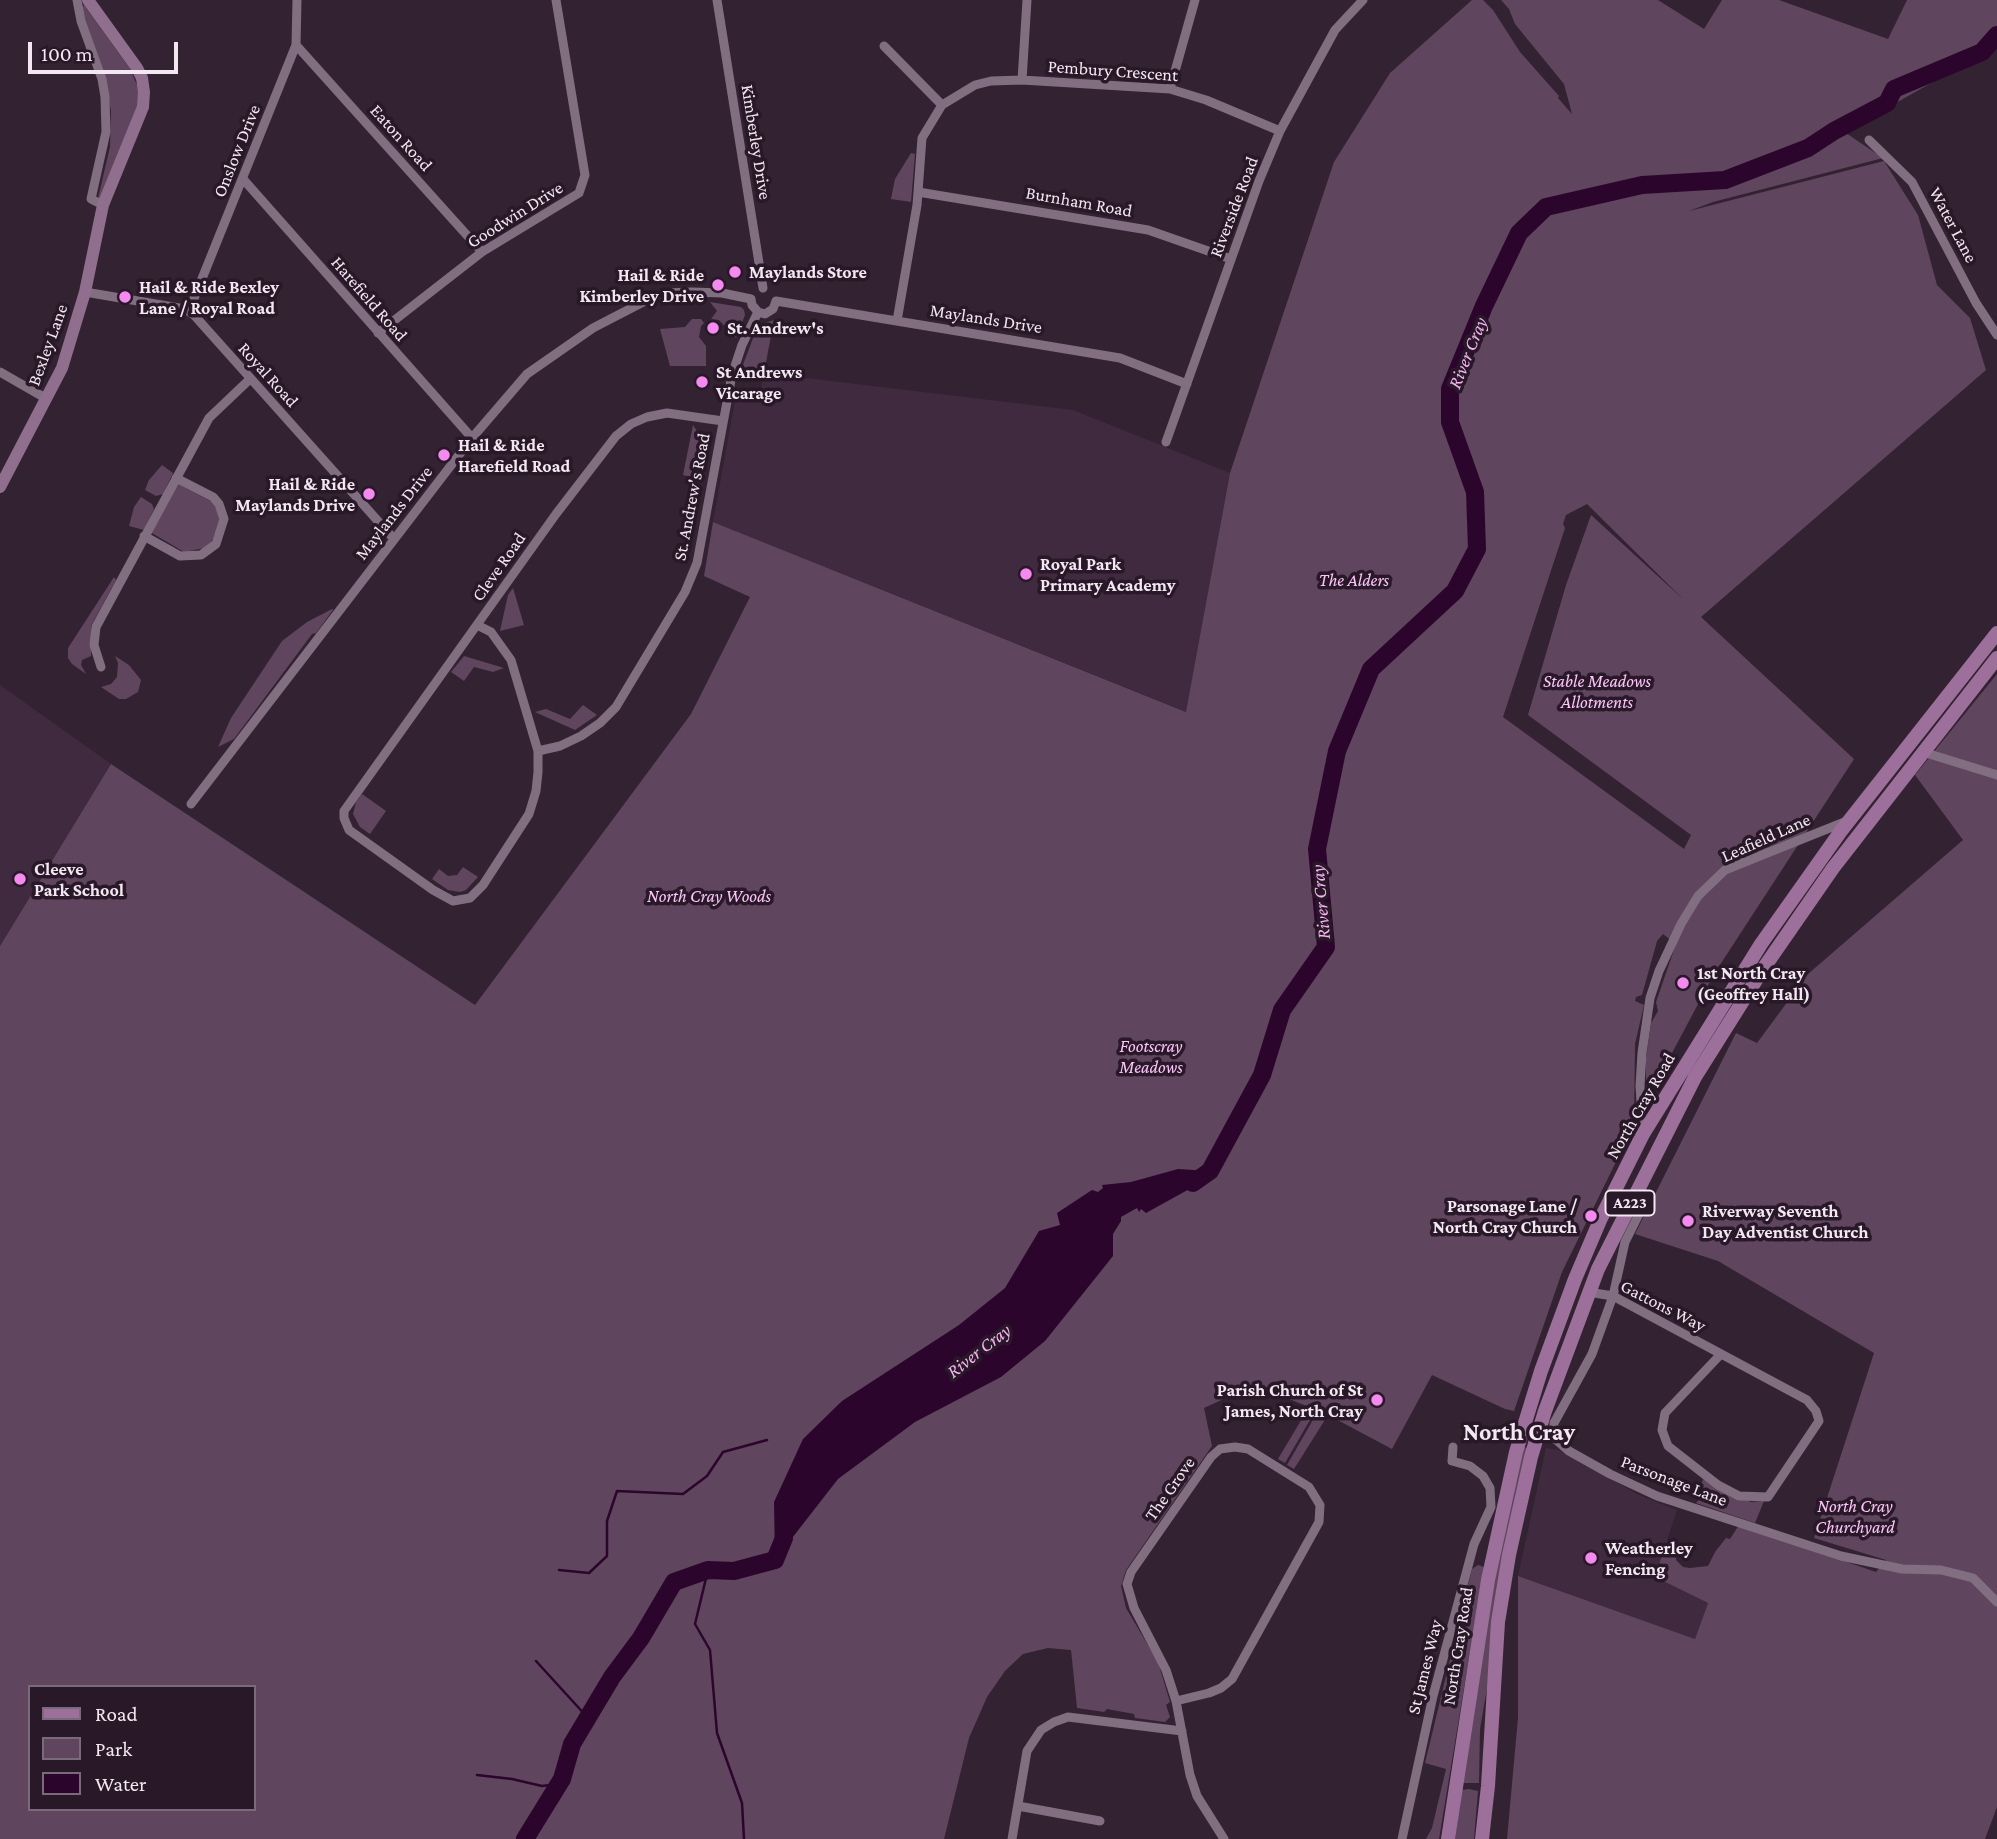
<!DOCTYPE html>
<style>
body{margin:0}
#map{position:relative;width:1997px;height:1839px;overflow:hidden;background:#332232;font-family:"Crimson Pro",serif}
canvas{display:block}
.legend{position:absolute;left:28px;top:1685px;width:228px;height:126px;box-sizing:border-box;background:#281828;border:2px solid #796b79;margin:0;padding:9px 12px;list-style:none;font-size:21px;color:#f3e7f2}
.legend li{display:flex;align-items:center;gap:14px;height:35px}
.legend b{width:35px;border:2px solid #796b79}
.scale{position:absolute;left:28px;top:42px;width:150px;height:32px;box-sizing:border-box;border:4px solid #f3e7f2;border-top:0;padding-left:9px;font-size:21px;line-height:24px;white-space:nowrap;color:#f3e7f2;-webkit-text-stroke:5px #281828;paint-order:stroke}
</style>
<div id="map">
<canvas width="1997" height="1839"></canvas>
<ul class="legend">
<li><b style="height:9px;background:#9d709b"></b>Road</li>
<li><b style="height:19px;background:#60455f"></b>Park</li>
<li><b style="height:19px;background:#2c052c"></b>Water</li>
</ul>
<div class="scale">100 m</div>
</div>
<script>
const ctx = document.querySelector('canvas').getContext('2d');
ctx.lineJoin = 'round';
function fill(path, color) { ctx.fillStyle = color; ctx.fill(path, 'evenodd'); }
const shape = rows => new Path2D(rows.map(r => 'M' + r).join(''));
function stroke(path, color, width, dash) { ctx.strokeStyle = color; ctx.lineWidth = width; ctx.lineCap = dash ? 'butt' : 'round'; ctx.setLineDash(dash || []); ctx.stroke(path); }
function drawText(font, color, halo, rows, align = 'center') {
  ctx.font = font + ' "Crimson Pro",serif'; ctx.lineWidth = 7; ctx.setLineDash([]); ctx.textBaseline = 'middle'; ctx.strokeStyle = halo; ctx.fillStyle = color; for (const [text, x, y, turn = 0] of rows) {
    ctx.save(); ctx.translate(x, y); ctx.rotate((+turn || 0) * Math.PI / 180); ctx.textAlign = isNaN(turn) ? turn : align; if (halo) ctx.strokeText(text, 0, 0); ctx.fillText(text, 0, 0); ctx.restore();
  }
}
fill(shape([
 [764,373,1073,410,1230,473,1187,712,713,522,736,395,759,397],
 [0,685,111,764,0,946],
 [1546,1448,1559,1450,1639,1495,1677,1510,1655,1577,1708,1603,1695,1639,1518,1576]
]), '#402a3f');
fill(shape([
 [1472,0,1483,0,1493,10,1520,52,1559,96,1558,98,1572,114,1564,84,1515,24,1509,9,1501,0,1658,0,1704,29,1722,0,1779,0,1888,39,1907,0,1997,0,1997,46,1853,127,1855,115,1831,123,1883,158,1713,202,1689,211,1884,161,1918,215,1937,285,1970,318,1986,370,1701,617,1854,759,1714,974,1646,1102,1646,1059,1651,1023,1658,1011,1656,1002,1676,944,1663,934,1657,941,1642,995,1636,997,1635,1001,1644,1005,1635,1044,1634,1125,1562,1272,1514,1411,1505,1409,1432,1375,1392,1449,1328,1415,1294,1469,1287,1465,1318,1411,1313,1409,1314,1413,1285,1463,1278,1459,1309,1407,1254,1385,1204,1408,1212,1446,1126,1570,1121,1586,1126,1608,1158,1662,1170,1702,1166,1705,1170,1717,1165,1722,1135,1718,1134,1714,1107,1709,1104,1712,1077,1708,1071,1650,1048,1648,1023,1654,1005,1671,987,1697,969,1738,944,1839,0,1839,0,946,111,764,475,1005,691,714,750,597,704,576,713,522,1186,712,1230,473,1334,162,1390,73],
 [1587,504,1684,600,1591,515,1566,585,1528,715,1691,835,1684,849,1503,717,1565,528,1563,524,1566,515],
 [30,1687,254,1687,254,1809,30,1809],
 [84,5,130,69,140,92,139,104,102,200,98,198,110,147,111,111,102,67,81,9],
 [911,153,915,154,911,202,891,199,895,179],
 [710,302,741,307,744,310,745,315,736,338,719,320,711,319,717,311],
 [692,319,701,319,704,323,701,326,699,337,706,346,706,366,670,366,660,329,685,327],
 [774,320,764,373,741,370,758,325],
 [693,425,709,449,703,479,683,475],
 [162,465,173,473,163,494,156,496,145,490,149,480],
 [178,484,214,503,220,517,219,524,212,541,205,548,184,552,152,533,151,529],
 [141,497,152,504,154,509,144,530,129,526,134,507],
 [114,577,116,580,91,626,91,656,82,660,81,665,86,674,72,664,68,658,68,648],
 [513,588,524,625,500,631,508,595],
 [332,609,333,610,316,633,312,634,234,739,218,747,231,718,282,641,307,622],
 [115,656,129,665,141,680,138,692,126,699,119,699,101,687,111,684,117,677,118,663],
 [464,656,504,668,493,672,474,667,464,681,451,672],
 [1997,674,1997,1807,1985,1839,1507,1839,1518,1718,1518,1576,1695,1639,1708,1603,1655,1577,1667,1540,1677,1543,1676,1560,1683,1567,1690,1568,1708,1566,1715,1552,1726,1538,1730,1539,1739,1525,1876,1572,1886,1560,1814,1538,1874,1353,1718,1261,1635,1234,1736,1033,1757,1043,1808,974,1963,840,1915,775],
 [583,705,597,715,575,730,535,712,546,709,570,719],
 [362,794,386,811,370,834,360,827,353,814,356,802],
 [463,867,478,877,466,890,460,892,448,890,432,879,439,869,448,876,457,875],
 [1524,1447,1528,1448,1480,1729,1479,1783,1463,1783,1498,1555],
 [1705,1477,1751,1502,1764,1501,1755,1523,1696,1503,1705,1493,1698,1488],
 [1478,1565,1484,1567,1439,1839,1426,1839,1432,1828,1446,1769,1425,1763,1472,1569],
 [1469,1789,1478,1791,1474,1839,1455,1839,1462,1790]
]), '#60455f');
fill(shape([
 [1178,1169,1210,1171,1202,1182,1146,1213,1141,1209,1139,1212,1137,1208,1121,1217,1121,1221,1113,1234,1113,1256,1045,1341,1001,1377,915,1422,838,1479,775,1560,774,1502,803,1439,842,1401,959,1325,1005,1288,1039,1231,1060,1225,1057,1213,1092,1190,1098,1192,1103,1188,1102,1185,1131,1182]
]), '#2c052c');
stroke(shape([
 [559,1570,589,1573,607,1556,607,1521,617,1491,683,1494,707,1476,723,1452,767,1440],
 [708,1570,695,1624,710,1650,717,1733,742,1803,744,1839],
 [536,1661,588,1718],
 [477,1775,512,1779,542,1786,559,1784]
]), '#2c052c', 2.5);
stroke(shape([
 [1193,1183,1210,1171,1262,1075,1282,1010,1326,947,1317,849,1337,751,1371,669,1455,591,1477,549,1475,492,1450,422,1450,389,1484,306,1519,233,1546,207,1642,185,1725,180,1808,148,1834,131,1887,103,1894,89,1982,52,1997,35],
 [525,1839,562,1779,572,1744,612,1677,641,1638,674,1582,708,1570,734,1571,775,1560,784,1538]
]), '#2c052c', 18);
stroke(shape([
 [77,0,81,21,102,79,105,97,106,132,91,199,103,205],
 [717,0,763,288],
 [296,45,482,252],
 [884,46,942,105],
 [1022,80,1027,0],
 [1170,89,1195,0],
 [1869,140,1912,182,1976,303,1997,335],
 [243,179,472,438],
 [918,192,1148,230,1231,259],
 [85,292,185,309,194,315,394,539],
 [751,299,752,305,758,312,765,314,773,309,776,301],
 [776,301,1120,358,1187,384],
 [189,311,296,45,297,0],
 [897,321,917,205,922,138,942,105,975,85,991,81,1022,80,1170,89,1206,100,1280,131],
 [378,333,482,252,579,193,585,175,556,0],
 [0,372,47,399],
 [1166,442,1259,181,1280,131,1335,30,1363,0],
 [144,536,180,556,201,555,216,544,224,519,219,504,213,497,176,478],
 [477,625,491,632,511,660,538,751,538,772,536,791,529,814,483,885,470,898,453,901,433,890,349,830,344,818,344,811,556,514,616,436,631,424,647,417,667,413,723,421],
 [101,667,94,645,96,627,209,418,250,379],
 [538,751,560,746,581,736,600,723,616,707,685,592,697,563,732,375,742,345,758,312],
 [1923,752,1997,775],
 [191,804,472,438,527,374,593,328,649,299,666,293,692,292,722,293,751,299],
 [1643,1132,1640,1086,1642,1053,1650,998,1659,971,1681,924,1698,896,1725,870,1847,821],
 [1651,1203,1645,1202,1625,1242,1613,1296,1592,1354,1554,1423,1553,1437,1569,1451,1610,1474,1657,1496,1841,1556,1902,1569,1941,1570,1973,1578,1997,1602],
 [1588,1292,1613,1296,1807,1400,1816,1411,1819,1421,1768,1497,1739,1496,1718,1485,1668,1446,1662,1430,1665,1413,1721,1354],
 [1176,1701,1209,1693,1221,1688,1232,1679,1319,1522,1320,1505,1309,1487,1248,1449,1235,1447,1220,1449,1211,1457,1131,1572,1127,1584,1134,1608,1166,1670,1176,1701,1190,1775,1197,1796,1224,1839],
 [1018,1806,1100,1821],
 [1012,1839,1027,1751,1041,1730,1054,1722,1068,1717,1182,1731],
 [1402,1839,1433,1696,1474,1544,1491,1507,1490,1488,1483,1476,1470,1466,1452,1461,1453,1447]
]), '#826e81', 9);
stroke(shape([
 [0,487,62,368,85,292,103,205,143,107,144,92,142,78,137,68,88,0]
]), '#906f8e', 12);
stroke(shape([
 [1448,1839,1488,1580,1516,1452,1541,1371,1575,1279,1601,1218,1643,1134,1761,944,1841,831,1997,633],
 [1482,1839,1488,1786,1498,1622,1509,1555,1531,1457,1545,1411,1598,1269,1695,1077,1763,969,1833,868,1997,658]
]), '#9d709b', 14);
for (const [x, y, r, color] of [
 [735,272,7,"#f489f0"],
 [718,285,7,"#f489f0"],
 [125,297,7,"#f489f0"],
 [713,328,7,"#f489f0"],
 [702,382,7,"#f489f0"],
 [444,455,7,"#f489f0"],
 [369,494,7,"#f489f0"],
 [1026,574,7,"#f489f0"],
 [20,879,7,"#f489f0"],
 [1683,983,7,"#f489f0"],
 [1591,1216,7,"#f489f0"],
 [1688,1221,7,"#f489f0"],
 [1377,1400,7,"#f489f0"],
 [1591,1558,7,"#f489f0"]
]) { const dot = new Path2D(); dot.arc(x, y, r, 0, 2 * Math.PI); ctx.fillStyle = color; ctx.fill(dot); stroke(dot, '#281828', 2.5); }
for (const [x, y, w] of [
 [1630,1203,49]
]) { const box = new Path2D(); box.roundRect(x - w / 2, y - 12.5, w, 25, 5); ctx.fillStyle = '#281828'; ctx.fill(box); stroke(box, '#f3e7f2', 2); }
drawText('bold 16px', '#f3e7f2', null, [
 ["A223",1630,1203]
]);
drawText('18px', '#f3e7f2', '#281828', [
 ["Pembury Crescent",1113,71,4],
 ["Eaton Road",401,138,48],
 ["Kimberley Drive",756,142,81],
 ["Onslow Drive",237,151,-68],
 ["Burnham Road",1079,202,10],
 ["Riverside Road",1234,207,-69],
 ["Goodwin Drive",515,215,-32],
 ["Water Lane",1953,225,62],
 ["Harefield Road",369,299,49],
 ["Maylands Drive",986,319,9],
 ["Bexley Lane",48,345,-70],
 ["Royal Road",268,375,48],
 ["St. Andrew's Road",692,497,-79],
 ["Maylands Drive",394,513,-52],
 ["Cleve Road",499,567,-55],
 ["Leafield Lane",1766,838,-24],
 ["North Cray Road",1641,1106,-60],
 ["Gattons Way",1663,1306,27],
 ["Parsonage Lane",1674,1481,21],
 ["The Grove",1170,1489,-55],
 ["North Cray Road",1458,1646,-81],
 ["St James Way",1425,1667,-76]
]);
drawText('bold 18px', '#f3e7f2', '#281828', [
 ["Maylands Store",749,272],
 ["Hail & Ride",704,275,"right"],
 ["Kimberley Drive",704,296,"right"],
 ["Hail & Ride Bexley",139,287],
 ["Lane / Royal Road",139,308],
 ["St. Andrew's",727,328],
 ["St Andrews",716,372],
 ["Vicarage",716,393],
 ["Hail & Ride",458,445],
 ["Harefield Road",458,466],
 ["Hail & Ride",355,484,"right"],
 ["Maylands Drive",355,505,"right"],
 ["Royal Park",1040,564],
 ["Primary Academy",1040,585],
 ["Cleeve",34,869],
 ["Park School",34,890],
 ["1st North Cray",1697,973],
 ["(Geoffrey Hall)",1697,994],
 ["Parsonage Lane /",1577,1206,"right"],
 ["North Cray Church",1577,1227,"right"],
 ["Riverway Seventh",1702,1211],
 ["Day Adventist Church",1702,1232],
 ["Parish Church of St",1363,1390,"right"],
 ["James, North Cray",1363,1411,"right"],
 ["Weatherley",1605,1548],
 ["Fencing",1605,1569]
], 'left');
drawText('italic 18px', '#fdc5f9', '#281828', [
 ["The Alders",1354,580],
 ["Stable Meadows",1597,681],
 ["Allotments",1597,702],
 ["North Cray Woods",709,896],
 ["Footscray",1151,1046],
 ["Meadows",1151,1067],
 ["North Cray",1855,1506],
 ["Churchyard",1855,1527]
]);
drawText('italic 19px', '#f7b3f3', '#281828', [
 ["River Cray",1468,353,-68],
 ["River Cray",1321,902,-95],
 ["River Cray",979,1351,-38]
]);
drawText('bold 24px', '#f3e7f2', '#281828', [
 ["North Cray",1519,1433]
]);
</script>
